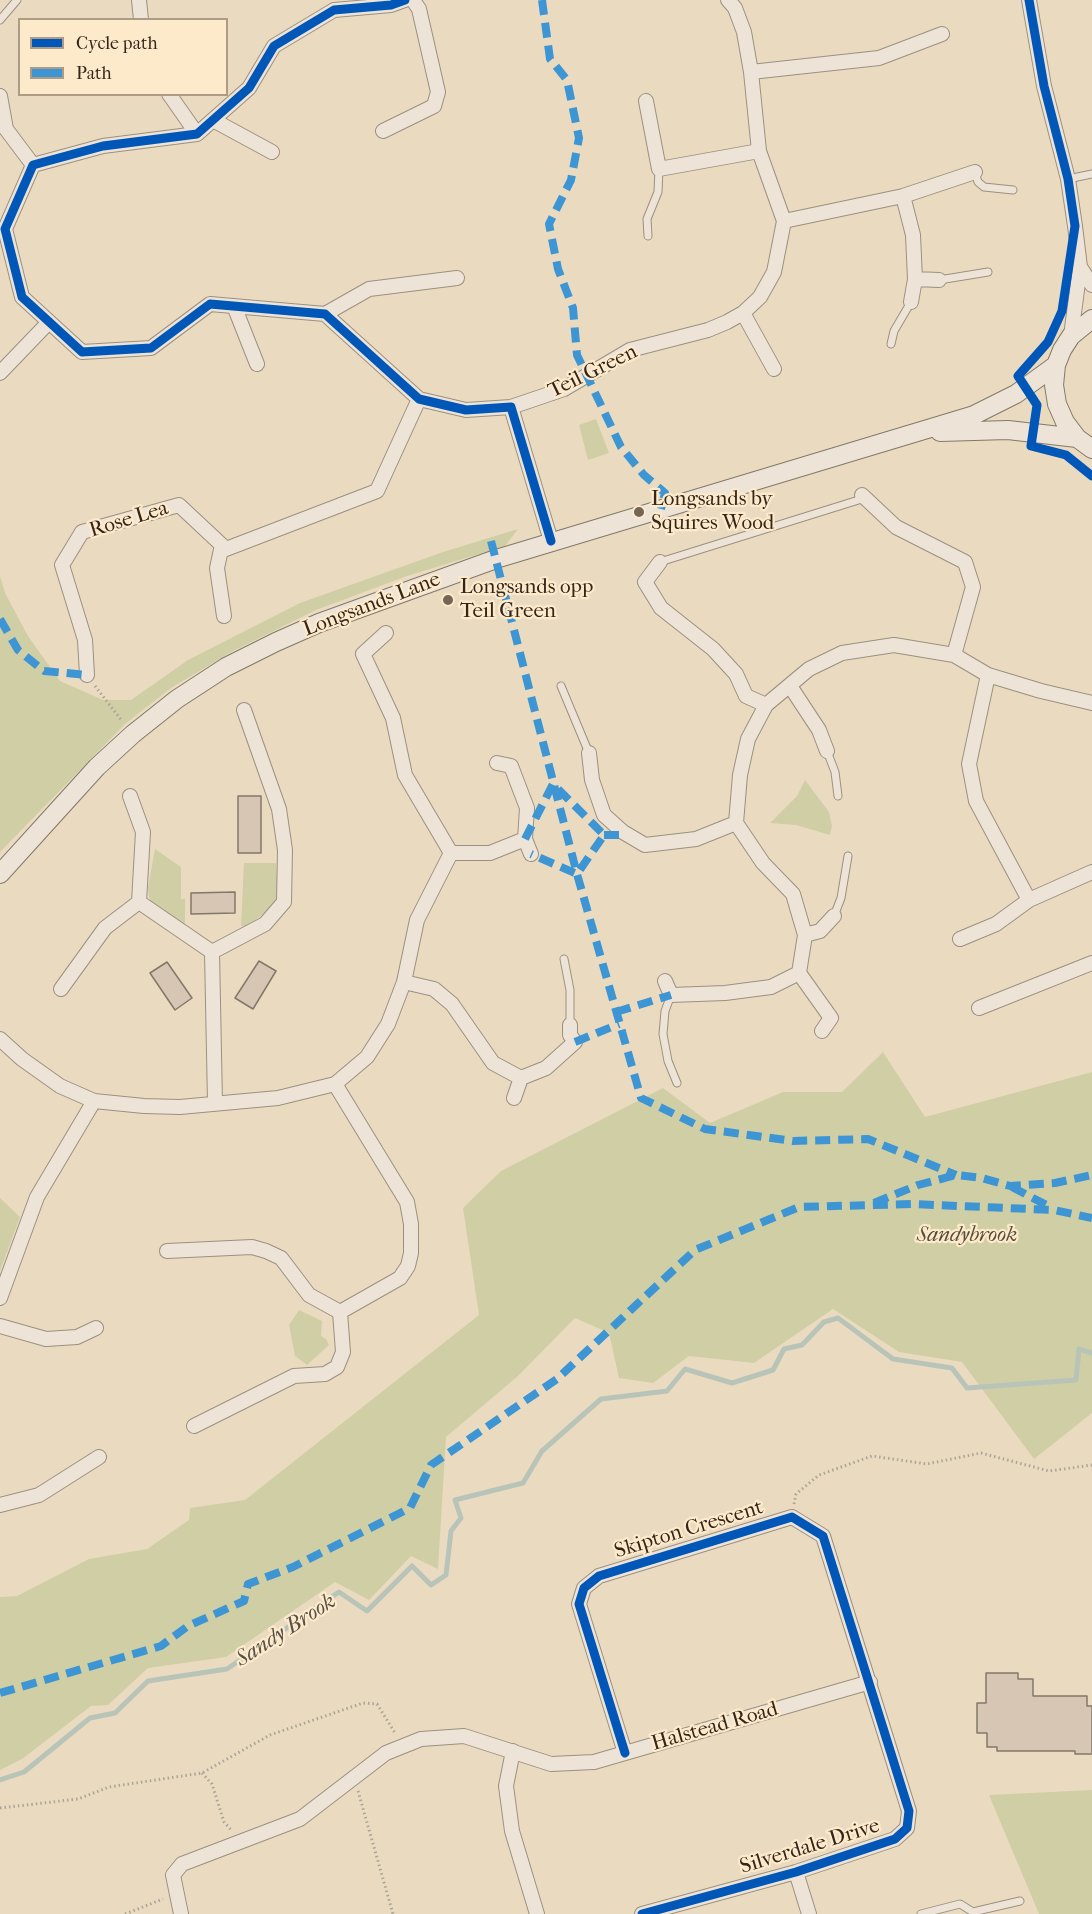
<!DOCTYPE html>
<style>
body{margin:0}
#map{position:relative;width:1092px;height:1914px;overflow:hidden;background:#eadbc0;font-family:"IM FELL French Canon",serif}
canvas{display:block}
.legend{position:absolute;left:18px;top:18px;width:210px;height:78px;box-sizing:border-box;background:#fdeacb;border:2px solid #ad9b85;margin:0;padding:8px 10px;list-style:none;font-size:18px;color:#34251b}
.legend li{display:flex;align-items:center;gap:12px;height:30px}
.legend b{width:30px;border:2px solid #ad9b85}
</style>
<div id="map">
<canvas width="1092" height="1914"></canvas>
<ul class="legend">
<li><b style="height:8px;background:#0057b8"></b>Cycle path</li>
<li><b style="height:8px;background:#3d95d4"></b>Path</li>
</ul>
</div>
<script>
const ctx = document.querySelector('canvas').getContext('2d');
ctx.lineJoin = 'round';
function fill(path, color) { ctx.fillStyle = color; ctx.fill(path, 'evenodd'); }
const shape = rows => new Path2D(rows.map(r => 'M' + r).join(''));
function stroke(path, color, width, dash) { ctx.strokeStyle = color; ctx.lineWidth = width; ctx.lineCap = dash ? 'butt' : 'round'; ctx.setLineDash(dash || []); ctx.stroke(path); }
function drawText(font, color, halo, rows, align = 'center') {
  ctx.font = font + ' "IM FELL French Canon",serif'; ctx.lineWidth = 4.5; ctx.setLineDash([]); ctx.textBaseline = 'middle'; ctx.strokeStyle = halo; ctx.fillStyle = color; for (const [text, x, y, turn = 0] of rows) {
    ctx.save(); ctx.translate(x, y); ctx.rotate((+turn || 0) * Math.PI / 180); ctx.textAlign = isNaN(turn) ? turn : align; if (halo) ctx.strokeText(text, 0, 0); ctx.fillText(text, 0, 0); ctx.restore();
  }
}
fill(shape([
 [596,419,609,453,588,460,579,425],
 [518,529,505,546,407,576,316,610,233,651,171,688,125,724,0,852,0,576,5,593,28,636,60,681,103,700,131,700,188,660,300,603,443,552],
 [805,780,829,812,832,826,830,835,796,825,770,823,797,796],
 [155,849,181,867,181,899,185,899,185,923,181,927,152,903,149,897,148,888],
 [244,863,276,863,278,889,275,905,247,926,241,926],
 [883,1052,925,1117,1092,1072,1092,1413,1034,1459,962,1362,899,1352,833,1309,754,1363,689,1356,653,1383,619,1378,609,1333,575,1318,518,1376,446,1437,438,1569,411,1556,369,1600,335,1582,226,1657,148,1668,108,1705,91,1706,22,1759,0,1770,0,1597,17,1596,89,1559,147,1549,189,1520,190,1508,245,1500,479,1315,463,1208,501,1171,663,1088,710,1123,783,1092,842,1092],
 [0,1198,20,1217,0,1271],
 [299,1310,322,1321,321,1336,326,1339,329,1345,307,1365,295,1356,289,1325],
 [1092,1790,1092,1914,1039,1914,989,1795]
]), '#d0cea5');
stroke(shape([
 [0,1780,24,1772,90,1718,115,1713,148,1681,227,1669,339,1592,367,1611,412,1566,431,1585,446,1575,451,1531,461,1518,455,1500,523,1483,542,1451,601,1399,667,1391,685,1369,732,1383,773,1370,784,1349,802,1345,824,1322,838,1318,893,1359,952,1368,967,1388,1076,1380,1079,1349,1092,1353]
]), '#b9c4b9', 5);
const building = shape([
 [238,796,261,796,261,853,238,853,238,796],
 [235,892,235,913,191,914,191,893,235,892],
 [259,961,276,971,253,1009,235,998,259,961],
 [167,962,192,998,175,1010,150,973,167,962],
 [986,1673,1018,1673,1018,1679,1033,1679,1033,1696,1087,1696,1087,1706,1092,1706,1092,1754,1075,1754,1075,1751,997,1751,997,1747,987,1747,987,1733,977,1733,977,1703,986,1703,986,1673]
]);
fill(building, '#d8c6b4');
stroke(building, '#82786a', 1.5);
const lane = shape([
 [0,20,17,0],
 [975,172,978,182,984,187,1013,190],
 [1068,179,1092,174],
 [648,236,647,219,658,192,659,169],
 [939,280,988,272],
 [891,344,894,331,911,302],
 [660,562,865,498],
 [561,686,589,753],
 [827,751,835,772,838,796],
 [834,916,841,898,848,856],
 [564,959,570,990,570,1025],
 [671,995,665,1011,663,1034,668,1061,677,1083],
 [921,1914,960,1904,973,1912,1020,1901]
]);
const street = shape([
 [139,0,141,20],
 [405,0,391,5,334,10,274,46,249,88,197,134,103,146,33,165,5,229,22,297,82,352,151,348,210,304,325,314,419,399,466,410,511,407,551,541],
 [1029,0,1044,86,1068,179,1075,226,1080,267,1071,336],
 [751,72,879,58,942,34],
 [169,94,197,134],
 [0,96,6,129,33,165],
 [646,101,659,169,759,151],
 [213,120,272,152],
 [383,131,434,106,438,92,419,9,413,0],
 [903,196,913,235,915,279,911,302],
 [784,221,903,196,975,172],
 [1080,267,1092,285],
 [915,279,939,280],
 [234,306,257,364],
 [743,313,774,369],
 [325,314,369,289,457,278],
 [0,373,49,322],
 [511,407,564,389,630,350,708,330,727,322,743,313,760,297,774,272,784,221,759,151,751,72,744,32,735,8,728,0],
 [862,495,896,527,965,562,973,587,954,655],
 [222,545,217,568,224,616],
 [660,562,645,582,661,608,713,649,736,674,746,696,766,705],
 [87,675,85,640,62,565,82,532,179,505,226,549,377,491,419,399],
 [988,675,969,764,976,801,1029,900],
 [790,686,819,730,827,751],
 [589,753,592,780,604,815,623,832,645,845,696,839,736,823],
 [497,763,511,766,527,808,525,839,531,854],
 [451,853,490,853,525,839],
 [139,902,212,952,215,1103],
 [805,935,820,931,834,916],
 [960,939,996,924,1029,900,1092,872],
 [212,952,265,924,284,902,285,850,279,809,244,710],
 [799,973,831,1018,822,1031],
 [665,981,671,995,725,993,771,987,799,973,805,935,793,894,763,863,736,823,740,775,748,739,766,705,809,669,842,653,894,645,954,655,988,675,1041,691,1092,703],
 [404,982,434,989,452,1004,493,1063,521,1078],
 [61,989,105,928,139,902,143,832,130,796],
 [979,1008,1092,963],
 [0,1039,22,1059,60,1086,94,1101,144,1106,180,1107,278,1098,335,1084,367,1057,388,1024,404,982,417,920,451,853,405,775,393,718,363,654,386,633],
 [514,1098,521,1078,546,1068,575,1042,570,1035,570,1025],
 [167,1251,252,1247,266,1251,281,1258,309,1295,340,1312,400,1278,408,1266,411,1253,411,1224,407,1202,335,1084],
 [0,1298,37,1197,94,1101],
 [0,1326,46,1339,77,1337,96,1328],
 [194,1426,294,1376,325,1374,337,1367,343,1352,340,1312],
 [0,1505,39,1495,99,1457],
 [513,1751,506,1786,512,1831,537,1914],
 [625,1753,579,1604,584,1588,599,1576,792,1517,823,1536,909,1811,907,1828,895,1839,796,1872,642,1914],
 [796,1872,809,1914],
 [181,1914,173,1875,182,1864,300,1819,386,1753,421,1739,464,1736,551,1764,594,1762,870,1682]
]);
const secondary = shape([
 [1092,319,1071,336,1062,350,1056,365,1054,385,1057,404,1065,422,1077,438,1092,449],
 [940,432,1008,430,1077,438],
 [0,874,97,767,133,734,177,699,226,667,276,642,319,623,496,559,974,415,1016,394,1056,365]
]);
stroke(lane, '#9b9080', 9);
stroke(street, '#9b9080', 16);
stroke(secondary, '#82786a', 20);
stroke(shape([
 [95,686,122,721],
 [794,1504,796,1494,819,1475,872,1456,927,1464,981,1453,1049,1471,1092,1465],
 [202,1773,212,1784,224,1822,232,1831],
 [358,1791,393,1914],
 [0,1808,78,1799,109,1787,202,1773,270,1735,363,1703,377,1704,395,1733],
 [125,1914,163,1899]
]), '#aba499', 3, [1.5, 3]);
stroke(lane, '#ede4d7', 7);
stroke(street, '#ede4d7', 14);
stroke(secondary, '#ede4d7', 18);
stroke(shape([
 [542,0,550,59,567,80,579,138,571,180,549,224,558,269,573,308,577,355,621,447,644,475,665,493,661,509],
 [491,541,577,874,641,1098,705,1129,793,1141,868,1139,956,1175],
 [0,619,18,650,44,671,87,675],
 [604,835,619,835,623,832],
 [525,839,553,784,604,835,577,874,531,854],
 [616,1012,671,995],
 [575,1042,619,1024],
 [1012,1187,1052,1208],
 [874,1203,918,1185,956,1175,982,1178,1010,1186,1055,1183,1092,1175],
 [0,1693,161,1646,188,1626,244,1601,248,1584,293,1567,410,1508,431,1465,557,1379,695,1250,799,1207,912,1204,1054,1210,1092,1218]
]), '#3d95d4', 8, [15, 8]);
stroke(shape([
 [405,0,391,5,334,10,274,46,249,88,197,134,103,146,33,165,5,229,22,297,82,352,151,348,210,304,325,314,419,399,466,410,511,407,551,541],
 [1029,0,1044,86,1068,179,1075,226,1062,311,1048,342,1018,376,1037,405,1031,446,1066,455,1092,476],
 [625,1753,579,1604,584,1588,599,1576,792,1517,823,1536,909,1811,907,1828,895,1839,796,1872,642,1914]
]), '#0057b8', 9);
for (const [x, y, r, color] of [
 [639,512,6,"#746555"],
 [448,600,6,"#746555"]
]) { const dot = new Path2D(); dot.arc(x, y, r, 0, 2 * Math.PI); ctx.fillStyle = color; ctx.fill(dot); stroke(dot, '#fdeacb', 2); }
drawText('21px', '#34251b', '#fdeacb', [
 ["Teil Green",593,372,-26],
 ["Rose Lea",129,520,-17],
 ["Longsands Lane",372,605,-21],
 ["Skipton Crescent",689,1530,-17],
 ["Halstead Road",715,1727,-16],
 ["Silverdale Drive",810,1847,-17]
]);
drawText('21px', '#34251b', '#fdeacb', [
 ["Longsands by",651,500],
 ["Squires Wood",651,524],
 ["Longsands opp",460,588],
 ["Teil Green",460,612]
], 'left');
drawText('italic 21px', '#564c38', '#fdeacb', [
 ["Sandybrook",967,1236]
]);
drawText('italic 22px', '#56524a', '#fdeacb', [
 ["Sandy Brook",286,1631,-33]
]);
</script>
